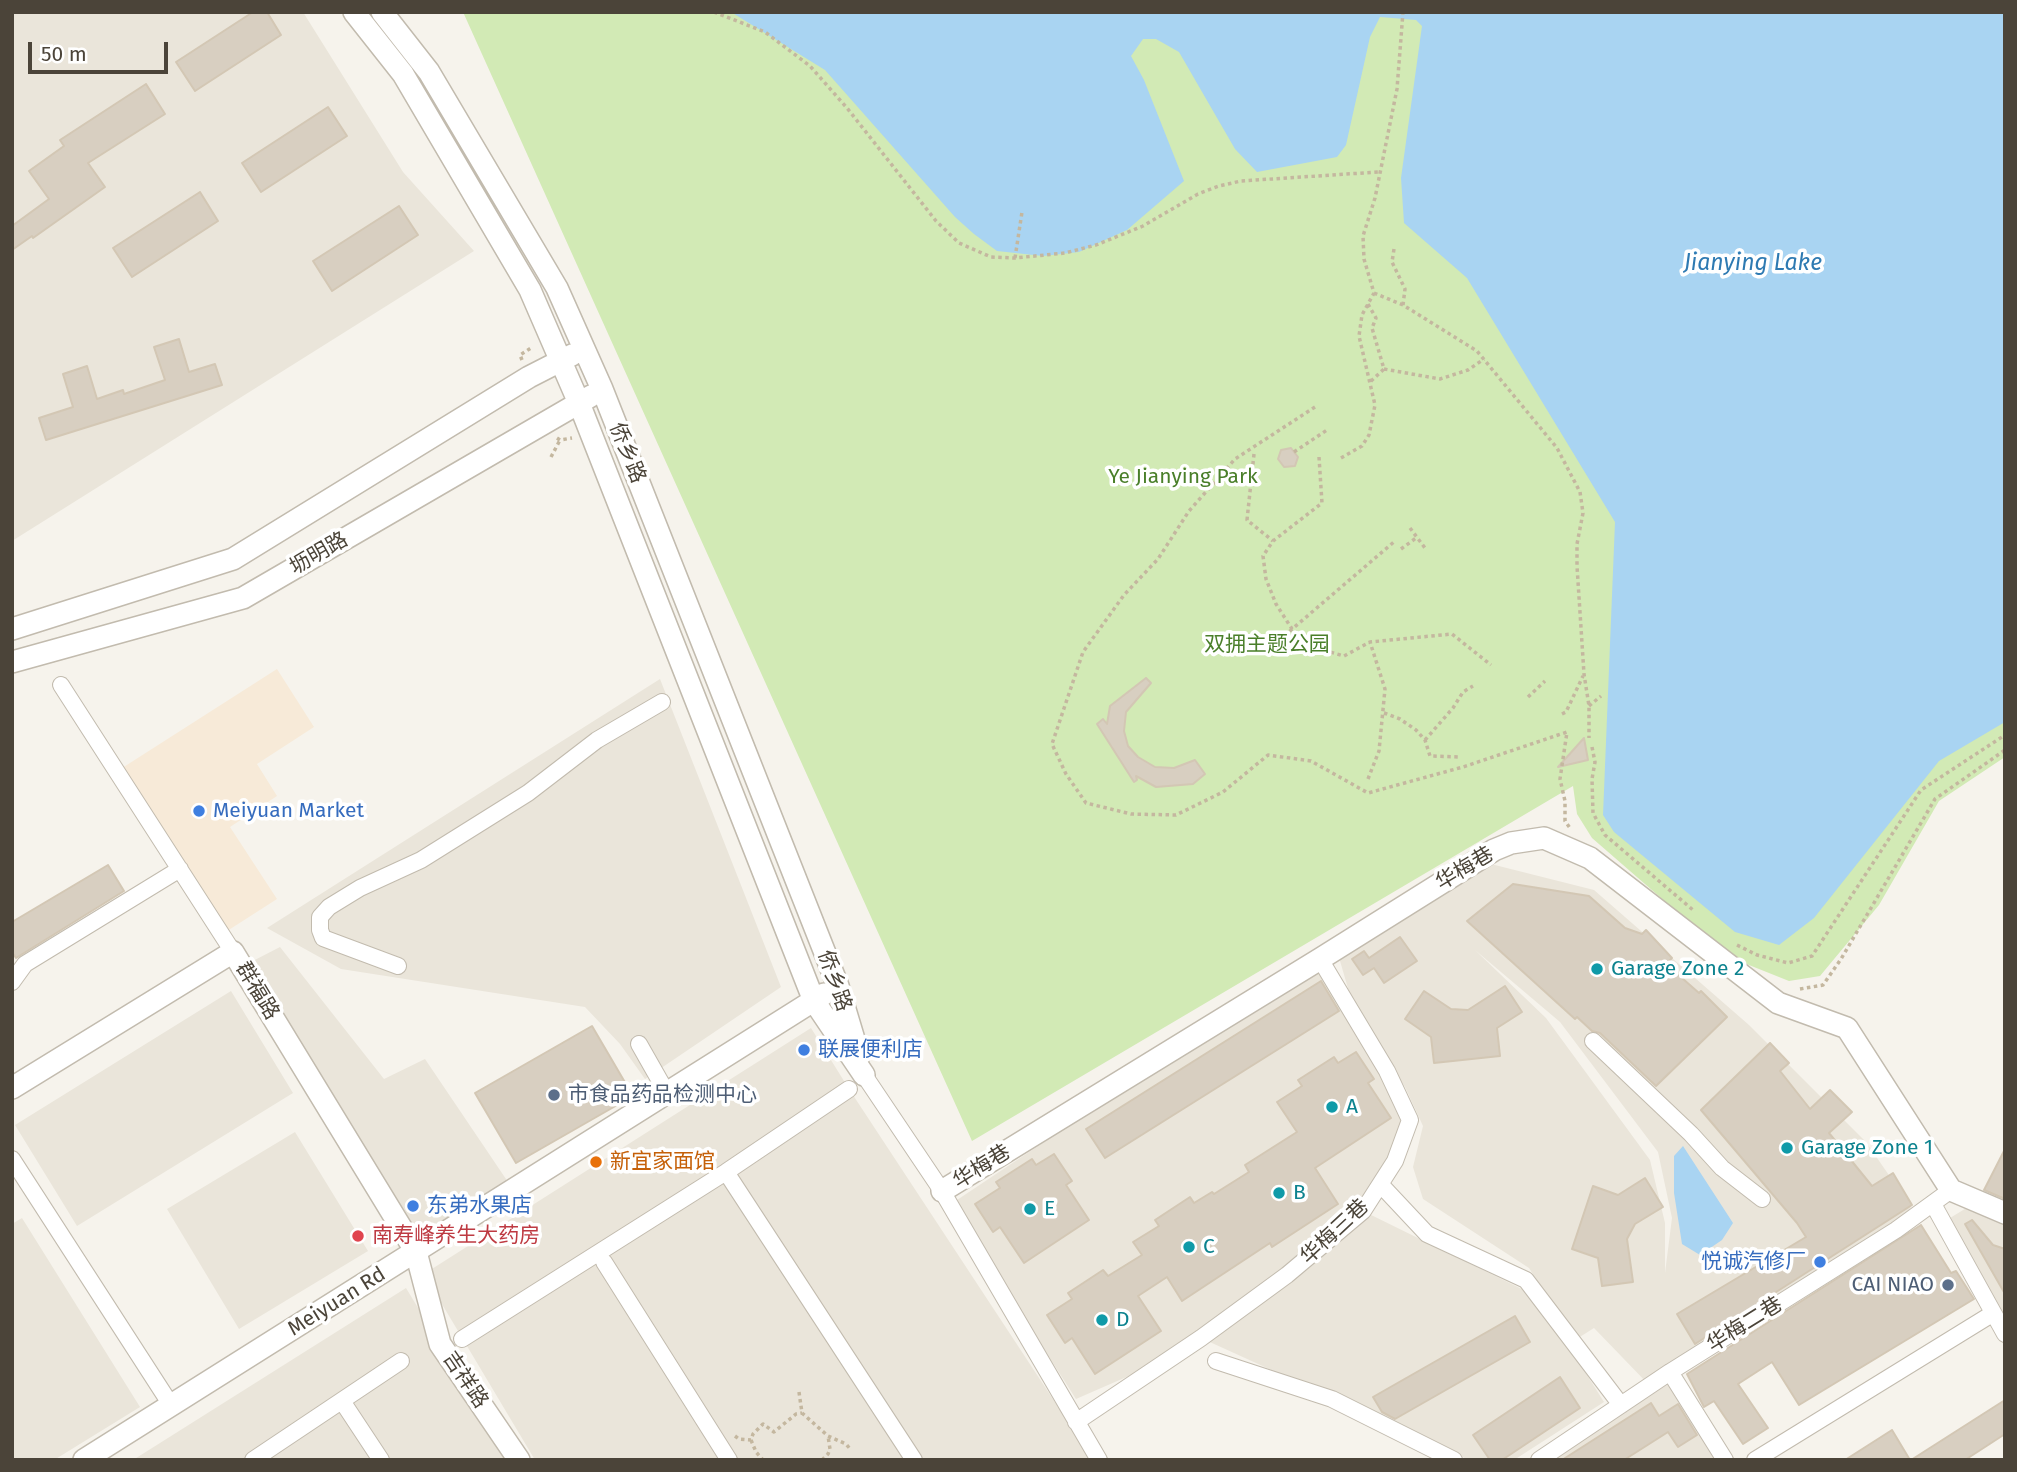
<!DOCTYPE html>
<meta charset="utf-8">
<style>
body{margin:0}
#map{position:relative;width:2017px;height:1472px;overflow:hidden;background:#f6f3ec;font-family:"Fira Sans",sans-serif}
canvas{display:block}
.frame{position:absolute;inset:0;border:14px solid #4b4439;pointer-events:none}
.scale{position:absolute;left:28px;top:42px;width:140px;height:32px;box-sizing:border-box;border:4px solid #4b4439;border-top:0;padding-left:9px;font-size:21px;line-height:24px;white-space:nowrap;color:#4b4439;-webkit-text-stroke:5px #fff;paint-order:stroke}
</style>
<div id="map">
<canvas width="2017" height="1472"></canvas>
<div class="frame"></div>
<div class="scale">50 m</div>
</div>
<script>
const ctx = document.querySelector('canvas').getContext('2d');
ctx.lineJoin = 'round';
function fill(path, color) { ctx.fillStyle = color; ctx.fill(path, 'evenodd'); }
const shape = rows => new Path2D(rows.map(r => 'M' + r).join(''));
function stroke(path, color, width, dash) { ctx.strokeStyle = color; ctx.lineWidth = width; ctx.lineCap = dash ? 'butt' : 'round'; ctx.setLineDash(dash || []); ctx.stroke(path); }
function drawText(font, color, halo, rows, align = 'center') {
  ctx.font = font + ' "Fira Sans","Noto Sans SC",sans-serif'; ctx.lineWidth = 7; ctx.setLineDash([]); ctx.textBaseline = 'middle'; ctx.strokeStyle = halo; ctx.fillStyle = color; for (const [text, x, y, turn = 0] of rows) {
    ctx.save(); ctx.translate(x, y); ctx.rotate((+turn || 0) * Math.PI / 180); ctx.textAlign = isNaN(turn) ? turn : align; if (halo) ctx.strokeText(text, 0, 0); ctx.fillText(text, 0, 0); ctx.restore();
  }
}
fill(shape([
 [12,12,303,12,403,172,474,251,12,541],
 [660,679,781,987,645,1079,620,1044,585,1007,341,969,267,928],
 [1479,861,1594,890,1749,1025,1866,1142,1911,1207,1896,1230,1650,1386,1594,1328,1575,1340,1529,1268,1423,1199,1413,1167,1423,1126,1405,1087,1354,1009,1338,954],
 [1475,950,1560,1022,1658,1152,1672,1218,1665,1273,1665,1223,1650,1160,1546,1018],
 [280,947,384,1079,425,1059,508,1182,418,1238,247,964],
 [1327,966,1410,1120,1363,1211,1538,1297,1604,1402,1514,1460,1469,1460,1201,1338,1170,1358,1076,1399,951,1204,1050,1138],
 [231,991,293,1093,77,1226,15,1125],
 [811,1028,849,1089,1093,1460,535,1460,424,1274],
 [295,1132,368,1251,239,1329,167,1209],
 [1973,1204,2005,1218,2005,1334,1992,1314,1950,1218],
 [22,1218,140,1407,54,1460,12,1460,12,1224],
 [406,1288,510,1460,133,1460],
 [1671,1382,1719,1460,1551,1460]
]), '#eae5da');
fill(shape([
 [277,669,314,727,257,764,277,796,230,827,277,899,224,933,119,770]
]), '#f7ead8');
fill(shape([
 [463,12,2005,12,2005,757,1939,801,1879,905,1820,976,1789,981,1729,957,1592,838,1577,814,1573,786,972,1141]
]), '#d2eab5');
fill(shape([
 [731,12,2005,12,2005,722,1939,761,1814,918,1779,945,1735,932,1614,832,1603,815,1615,522,1467,278,1404,223,1401,178,1422,26,1416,20,1380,17,1370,37,1346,145,1337,157,1257,172,1235,149,1179,52,1156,39,1143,39,1131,56,1144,80,1184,181,1127,230,1079,252,1043,256,997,251,974,234,955,217,825,70],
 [1683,1146,1733,1223,1722,1240,1700,1255,1682,1244,1674,1193,1674,1156]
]), '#a9d4f2');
const building = shape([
 [253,12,267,12,281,35,195,91,176,62,253,12],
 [146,84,165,114,88,163,105,187,33,238,32,236,12,250,12,226,49,199,29,171,64,146,60,140,146,84],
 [328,107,347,136,261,192,242,163,328,107],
 [200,192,218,221,132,277,113,248,200,192],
 [399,206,418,235,332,291,313,261,399,206],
 [179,339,189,372,215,364,222,385,46,440,39,418,73,407,63,374,87,366,97,399,123,390,124,394,165,380,154,347,179,339],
 [1291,448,1298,457,1295,466,1284,467,1278,459,1281,450,1291,448],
 [1146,678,1151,683,1126,712,1124,731,1128,746,1138,757,1155,767,1174,768,1195,760,1205,774,1193,784,1156,787,1136,776,1137,780,1134,782,1097,724,1103,719,1107,724,1110,706,1146,678],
 [1584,738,1588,760,1558,767,1584,738],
 [108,865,124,891,16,958,12,952,12,922,108,865],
 [1513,884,1589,896,1625,928,1642,934,1646,930,1672,958,1666,964,1699,993,1701,991,1727,1017,1656,1086,1600,1033,1592,1031,1577,1017,1575,1019,1467,921,1513,884],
 [1400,937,1417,961,1384,983,1374,968,1363,975,1352,959,1364,951,1369,958,1400,937],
 [1321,981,1339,1011,1105,1158,1086,1129,1321,981],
 [1505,986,1522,1012,1497,1028,1500,1056,1434,1063,1431,1037,1405,1019,1424,991,1451,1009,1468,1010,1505,986],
 [592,1026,633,1096,516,1163,475,1093,592,1026],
 [1770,1043,1789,1063,1780,1071,1810,1109,1830,1090,1852,1112,1829,1133,1872,1186,1893,1173,1912,1205,1695,1344,1677,1314,1806,1237,1797,1223,1701,1110,1770,1043],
 [1356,1052,1374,1079,1368,1083,1391,1118,1315,1168,1338,1204,1272,1247,1270,1243,1182,1301,1167,1277,1138,1296,1161,1331,1095,1374,1072,1338,1065,1343,1047,1315,1072,1299,1068,1293,1103,1270,1108,1276,1142,1255,1133,1242,1159,1226,1155,1220,1190,1197,1194,1203,1212,1192,1214,1194,1249,1172,1245,1165,1297,1132,1277,1102,1302,1086,1298,1080,1334,1057,1338,1063,1356,1052],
 [2005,1149,2005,1199,1984,1190,2005,1149],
 [1054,1154,1072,1181,1066,1185,1089,1220,1024,1263,1000,1227,993,1232,975,1204,1000,1188,996,1182,1032,1159,1036,1165,1054,1154],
 [1645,1178,1663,1207,1635,1224,1627,1239,1633,1282,1602,1286,1598,1258,1572,1249,1593,1186,1618,1195,1645,1178],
 [1972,1220,1993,1245,2005,1249,2005,1294,1965,1224,1972,1220],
 [1921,1225,1951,1273,1956,1271,1974,1299,1799,1405,1772,1362,1738,1384,1768,1428,1743,1444,1714,1401,1704,1407,1687,1374,1921,1225],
 [1515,1316,1530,1342,1395,1419,1382,1412,1373,1397,1515,1316],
 [1560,1377,1580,1408,1502,1460,1490,1460,1473,1435,1560,1377],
 [2005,1400,2005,1434,1965,1460,1911,1460,2005,1400],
 [1651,1403,1659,1416,1678,1404,1697,1435,1678,1447,1668,1432,1624,1460,1562,1460,1651,1403],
 [1892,1430,1910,1460,1845,1460,1892,1430]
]);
fill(building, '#d8cfc1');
stroke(building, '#d3c7b4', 2);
const minor = shape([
 [61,685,233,952],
 [398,966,323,938,320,930,320,917,329,907,360,888,421,860,528,793,597,740,662,702],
 [12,982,25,964,180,869],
 [1593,1041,1691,1134,1722,1168,1762,1199],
 [639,1044,664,1088],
 [864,1075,942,1191,1099,1460],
 [12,1159,171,1405],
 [726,1172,914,1460],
 [1381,1185,1427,1234,1526,1280,1621,1405],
 [1933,1204,2005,1334],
 [604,1262,729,1460],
 [462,1339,726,1172,849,1089],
 [1216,1361,1332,1399,1454,1460],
 [1670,1372,1725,1460],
 [342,1401,381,1460],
 [1076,1422,1201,1338,1287,1275,1363,1211,1395,1161,1410,1120,1387,1071,1320,959],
 [253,1460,401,1361],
 [1539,1460,1670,1372,1896,1230,1951,1190],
 [1755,1460,1992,1314]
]);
const tertiary = shape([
 [354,12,403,74,530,290,579,403,814,1001,864,1075],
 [382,12,429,72,557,288,602,389,838,986,859,1056],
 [12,629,233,559,529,377,572,355],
 [12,662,243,598,591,396],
 [12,1088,233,952,416,1252,440,1344,519,1460],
 [942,1191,1320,959,1494,850,1511,843,1544,838,1590,858,1778,1003,1847,1028,1951,1190,2005,1213],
 [84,1460,824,994]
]);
stroke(minor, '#c2bbae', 18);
stroke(tertiary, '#c2bbae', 24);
stroke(shape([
 [714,12,765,32,810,66,847,108,936,221,959,243,991,257,1015,258,1065,253,1096,245,1143,226,1198,194,1219,186,1241,181,1378,172],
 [1394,249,1392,262,1405,289,1403,305],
 [1015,258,1022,212],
 [1374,293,1403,305,1477,351,1557,448,1580,492,1583,513,1577,544,1577,566,1584,674,1589,706,1589,738],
 [1368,304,1376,318,1372,328,1384,369,1370,382],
 [522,360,520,355,531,348],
 [1384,369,1440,379,1468,370,1484,359],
 [1315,407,1235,459,1189,511,1158,559,1124,595,1083,652,1052,744,1066,774,1086,803,1131,814,1176,815,1223,792,1268,755,1311,761,1368,793,1463,767,1567,732,1560,779,1565,801,1565,821,1570,828],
 [557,438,560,440,572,438],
 [1294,452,1327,430],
 [1254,454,1247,520,1273,541],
 [551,457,560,440],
 [1319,457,1322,503,1273,541,1263,556,1266,579,1276,604,1292,629,1313,647,1344,656,1370,642,1452,634,1491,665],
 [1341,458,1362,446,1369,435,1375,405,1359,336,1362,315,1374,293,1364,259,1363,236,1375,198,1397,89,1403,12],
 [1410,528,1425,548],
 [1401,549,1416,538],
 [1263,654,1395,541],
 [1528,697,1545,681],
 [1589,706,1601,696],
 [1384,713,1400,719,1416,730,1425,740,1430,756,1460,757],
 [1562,714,1566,712,1583,676],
 [1425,740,1453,708,1463,692,1473,686],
 [1592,747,1595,762,1592,779,1593,813,1605,835,1693,910],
 [1368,779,1379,751,1385,689,1370,642],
 [1737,945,1757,955,1788,963,1812,956,1921,790,2005,735],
 [1800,989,1823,985,1841,959,1935,799,2005,750],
 [799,1392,802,1413,828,1436,846,1444,851,1450],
 [735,1436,739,1439,751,1440,753,1434,763,1424,774,1432,796,1414,802,1413],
 [751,1440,756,1452,763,1460],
 [822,1460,828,1454,830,1449,828,1436]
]), '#c4b79f', 3.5, [3.5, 3.5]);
stroke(minor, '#fff', 16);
stroke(tertiary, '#fff', 21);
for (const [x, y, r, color] of [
 [199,811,7,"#3f7fe0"],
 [1597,969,7,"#0f9aa8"],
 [804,1050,7,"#3f7fe0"],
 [554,1095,7,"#5c6f8a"],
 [1332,1107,7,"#0f9aa8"],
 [1787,1148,7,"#0f9aa8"],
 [596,1162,7,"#e8710a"],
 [1279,1193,7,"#0f9aa8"],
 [413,1206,7,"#3f7fe0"],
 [1030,1209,7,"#0f9aa8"],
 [358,1236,7,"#e0444e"],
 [1189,1247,7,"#0f9aa8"],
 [1820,1262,7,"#3f7fe0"],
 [1948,1285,7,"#5c6f8a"],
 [1102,1320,7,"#0f9aa8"]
]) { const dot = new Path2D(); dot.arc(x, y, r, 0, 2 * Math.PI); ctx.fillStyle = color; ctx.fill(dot); stroke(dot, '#fff', 2.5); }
drawText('21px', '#4b4439', '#fff', [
 ["侨乡路",627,453,68],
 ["坜明路",319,554,-30],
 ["华梅巷",1465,869,-31],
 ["侨乡路",834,981,71],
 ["群福路",257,991,59],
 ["华梅巷",982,1167,-32],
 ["华梅三巷",1335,1232,-43],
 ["Meiyuan Rd",337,1302,-32],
 ["华梅二巷",1745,1325,-32],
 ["吉祥路",465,1380,56]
]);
drawText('21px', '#4a7f2a', '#fff', [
 ["Ye Jianying Park",1183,477],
 ["双拥主题公园",1267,645]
]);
drawText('21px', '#366cbe', '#fff', [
 ["Meiyuan Market",213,811],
 ["联展便利店",818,1050],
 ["东弟水果店",427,1206],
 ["悦诚汽修厂",1806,1262,"right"]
], 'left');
drawText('21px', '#0d838f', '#fff', [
 ["Garage Zone 2",1611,969],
 ["A",1346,1107],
 ["Garage Zone 1",1801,1148],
 ["B",1293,1193],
 ["E",1044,1209],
 ["C",1203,1247],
 ["D",1116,1320]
], 'left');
drawText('21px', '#4e5e75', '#fff', [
 ["市食品药品检测中心",568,1095],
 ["CAI NIAO",1934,1285,"right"]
], 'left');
drawText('21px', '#c56008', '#fff', [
 ["新宜家面馆",610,1162]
], 'left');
drawText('21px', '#be3a42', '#fff', [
 ["南寿峰养生大药房",372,1236]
], 'left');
drawText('italic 23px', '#2e7ab2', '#fff', [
 ["Jianying Lake",1753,264]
]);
</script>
